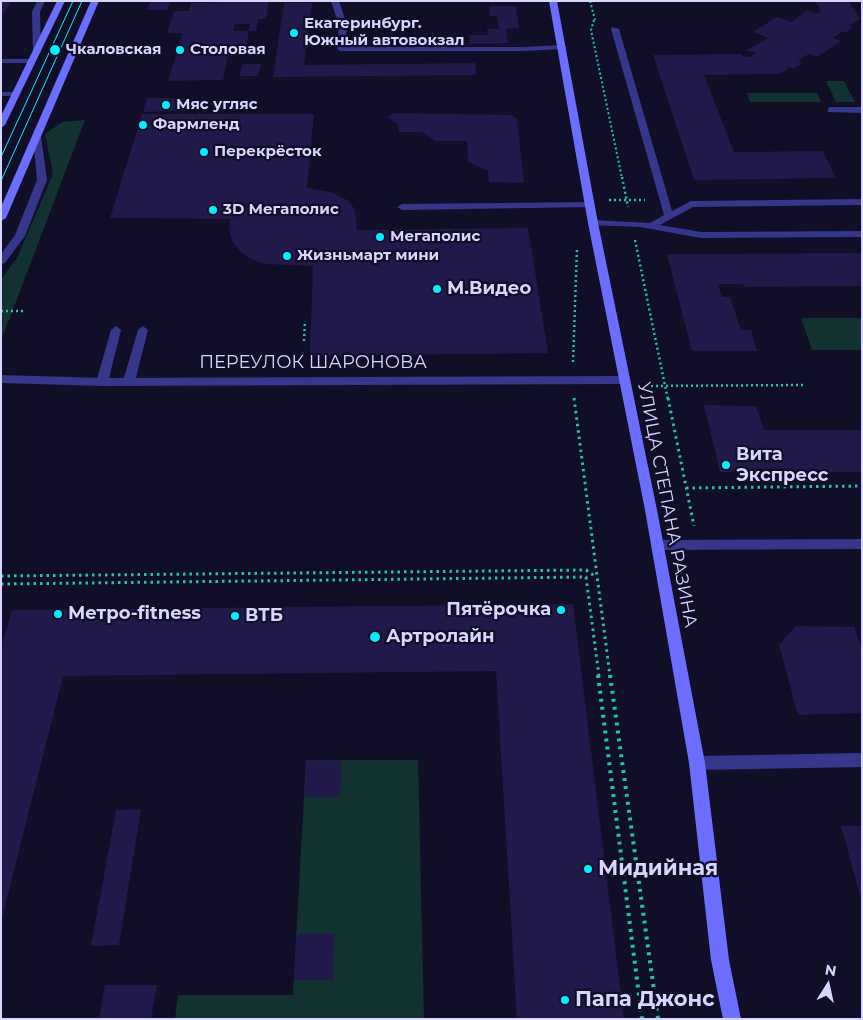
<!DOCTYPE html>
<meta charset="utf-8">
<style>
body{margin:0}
#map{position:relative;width:863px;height:1020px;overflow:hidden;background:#110e28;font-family:Montserrat,sans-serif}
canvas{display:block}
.frame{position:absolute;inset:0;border:2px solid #d8d5ff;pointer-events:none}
.north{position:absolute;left:803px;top:960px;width:50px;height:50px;-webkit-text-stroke:4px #110e28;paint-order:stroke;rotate:10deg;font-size:14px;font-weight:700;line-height:20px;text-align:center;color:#d8d5ff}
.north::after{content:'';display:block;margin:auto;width:18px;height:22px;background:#d8d5ff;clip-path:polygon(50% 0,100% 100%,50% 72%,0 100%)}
</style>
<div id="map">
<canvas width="863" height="1020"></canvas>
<div class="frame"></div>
<div class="north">N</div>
</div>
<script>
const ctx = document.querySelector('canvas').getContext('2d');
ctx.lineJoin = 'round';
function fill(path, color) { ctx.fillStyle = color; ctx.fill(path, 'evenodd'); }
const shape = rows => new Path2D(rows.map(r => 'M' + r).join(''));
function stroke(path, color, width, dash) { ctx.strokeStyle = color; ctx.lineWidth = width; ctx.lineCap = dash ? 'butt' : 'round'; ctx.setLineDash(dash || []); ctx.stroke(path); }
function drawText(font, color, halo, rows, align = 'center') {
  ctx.font = font + ' Montserrat,sans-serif'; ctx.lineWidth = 4.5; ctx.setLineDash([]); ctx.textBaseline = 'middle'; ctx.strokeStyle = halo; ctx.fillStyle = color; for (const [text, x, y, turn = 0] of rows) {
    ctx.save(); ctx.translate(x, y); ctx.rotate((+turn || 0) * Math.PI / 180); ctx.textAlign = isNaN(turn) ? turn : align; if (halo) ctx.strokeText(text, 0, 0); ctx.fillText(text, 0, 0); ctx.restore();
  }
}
fill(shape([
 [826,81,844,81,855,102,836,102],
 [747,93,817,93,821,102,750,102],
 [85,120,1,341,1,279,17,258,53,174,45,134,62,122],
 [801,318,862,318,862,350,812,350],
 [306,760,418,760,424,1019,175,1019,178,995,293,995]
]), '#113230');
fill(shape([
 [1,1,11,1,1,18],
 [150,1,170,1,167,10,147,10],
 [269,1,266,19,258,19,256,31,249,31,250,24,235,24,233,31,249,31,244,56,228,56,223,80,168,81,183,33,167,33,174,11,189,11,191,3],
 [815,1,849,1,860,19,850,26,853,27,846,33,842,31,833,38,841,41,817,57,809,54,798,61,803,63,794,69,790,67,780,74,704,75,734,152,823,151,836,178,694,180,653,55,742,54,743,57,750,57,756,53,746,50,768,38,753,32,777,17,792,22,807,10,816,14,821,11],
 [284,3,312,3,304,65,475,63,476,75,273,77],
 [489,6,516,6,519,28,506,29,508,43,470,44,469,35,488,35,487,29,499,29,497,16,490,16],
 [243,64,261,64,258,76,239,76],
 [147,98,190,98,187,111,143,112],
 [394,113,512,115,517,119,524,183,489,182,488,171,468,162,467,141,435,141,422,132,399,132,398,124,387,117],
 [142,114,314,114,307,188,331,192,349,201,355,210,357,230,528,228,548,353,310,356,313,266,265,264,249,258,239,250,233,242,229,232,230,219,110,218],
 [862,253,862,286,744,287,743,284,718,284,722,297,730,297,741,330,751,330,757,351,692,351,667,254],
 [704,405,756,406,764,430,862,430,862,472,720,472],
 [573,604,624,1019,517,1019,496,671,63,676,1,923,1,647,12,610],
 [796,626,854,627,862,649,862,713,798,715,779,645],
 [306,760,341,761,340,797,305,797],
 [141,809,119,945,91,946,116,810],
 [841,826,862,826,862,899,861,899],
 [296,934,334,934,333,980,294,980],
 [105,985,157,985,151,1019,99,1019]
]), '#21194a');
stroke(shape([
 [590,1,595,20],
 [594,20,591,30,622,178]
]), '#28c0b1', 2, [2, 2.5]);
stroke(shape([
 [622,177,628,207],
 [609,200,645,200],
 [635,240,668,400],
 [1,311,23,311],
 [304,341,305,321],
 [573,362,577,248],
 [646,386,806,385]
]), '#28c0b1', 2.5, [2, 3]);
stroke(shape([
 [574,398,610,676],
 [668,398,694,526],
 [686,488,862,486],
 [1,576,586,570,596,577],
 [1,584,586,577,599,676]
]), '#28c0b1', 3, [2.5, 4]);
stroke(shape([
 [598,675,642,1019],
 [610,675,658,1019]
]), '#28c0b1', 4, [3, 5]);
fill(shape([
 [37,1,45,1,40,12,41,52,37,54,33,52,32,12,37,1],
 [331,1,339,1,347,25,345,47,524,47,563,45,567,47,563,49,524,51,341,51,337,49,339,25,331,1],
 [612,27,619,29,672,211,691,201,862,199,862,205,693,207,660,225,701,232,862,231,862,237,701,238,640,227,590,225,588,223,593,220,650,223,664,215,611,29,612,27],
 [1,59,32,59,36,61,32,63,1,63,1,59],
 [1,92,16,92,20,94,16,96,1,96,1,92],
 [831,107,862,107,862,113,828,112,828,108,831,107],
 [37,133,41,136,47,180,25,236,5,263,1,264,1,254,15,235,37,180,33,136,37,133],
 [591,202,594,203,594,207,402,210,397,207,402,204,591,202],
 [116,326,121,330,108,382,102,386,96,382,111,330,116,326],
 [143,326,148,330,135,381,129,385,123,381,138,330,143,326]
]), '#36368a');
fill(shape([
 [1,375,102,378,624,376,630,380,624,384,102,386,1,383,1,375],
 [862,539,862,549,657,550,652,549,651,545,652,541,657,540,862,539],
 [862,753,862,767,697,770,692,768,689,763,692,758,697,756,862,753]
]), '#36368a');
fill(shape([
 [57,1,65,1,5,125,1,128,1,116,57,1],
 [91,1,99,1,6,218,1,221,1,207,91,1],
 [549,1,557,1,598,223,657,510,705,763,729,960,741,1019,723,1019,711,960,689,763,645,510,588,223,549,1]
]), '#6c6eff');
stroke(shape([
 [1,157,73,1],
 [1,181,82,1]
]), '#01f0ff', 1);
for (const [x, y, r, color] of [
 [294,33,5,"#01f0ff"],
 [55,50,6,"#01f0ff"],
 [180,50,5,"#01f0ff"],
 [166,105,5,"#01f0ff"],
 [143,125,5,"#01f0ff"],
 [204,152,5,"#01f0ff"],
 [213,210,5,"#01f0ff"],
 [380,237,5,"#01f0ff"],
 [287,256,5,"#01f0ff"],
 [437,289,5,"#01f0ff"],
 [726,465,5,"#01f0ff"],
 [561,610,5,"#01f0ff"],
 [58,614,5,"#01f0ff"],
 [235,616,5,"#01f0ff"],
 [375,637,6,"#01f0ff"],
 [588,869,5,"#01f0ff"],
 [565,1000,5,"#01f0ff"]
]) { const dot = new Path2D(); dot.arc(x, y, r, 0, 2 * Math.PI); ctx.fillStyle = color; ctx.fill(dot); stroke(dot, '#110e28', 2); }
drawText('bold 15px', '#d8d5ff', '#110e28', [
 ["Екатеринбург.",304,24],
 ["Южный автовокзал",304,41],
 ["Чкаловская",66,50],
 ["Столовая",190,50],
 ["Мяс угляс",176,105],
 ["Фармленд",153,125],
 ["Перекрёсток",214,152],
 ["3D Мегаполис",223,210],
 ["Мегаполис",390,237],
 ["Жизньмарт мини",297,256]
], 'left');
drawText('bold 18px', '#d8d5ff', '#110e28', [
 ["М.Видео",447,289],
 ["Вита",736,455],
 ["Экспресс",736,476],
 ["Пятёрочка",551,610,"right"],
 ["Метро-fitness",68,614],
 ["ВТБ",245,616],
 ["Артролайн",386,637]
], 'left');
drawText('18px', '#d8d5ff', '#110e28', [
 ["ПЕРЕУЛОК ШАРОНОВА",313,363],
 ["УЛИЦА СТЕПАНА РАЗИНА",667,505,79]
]);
drawText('bold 21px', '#d8d5ff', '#110e28', [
 ["Мидийная",598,869],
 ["Папа Джонс",575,1000]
], 'left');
</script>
